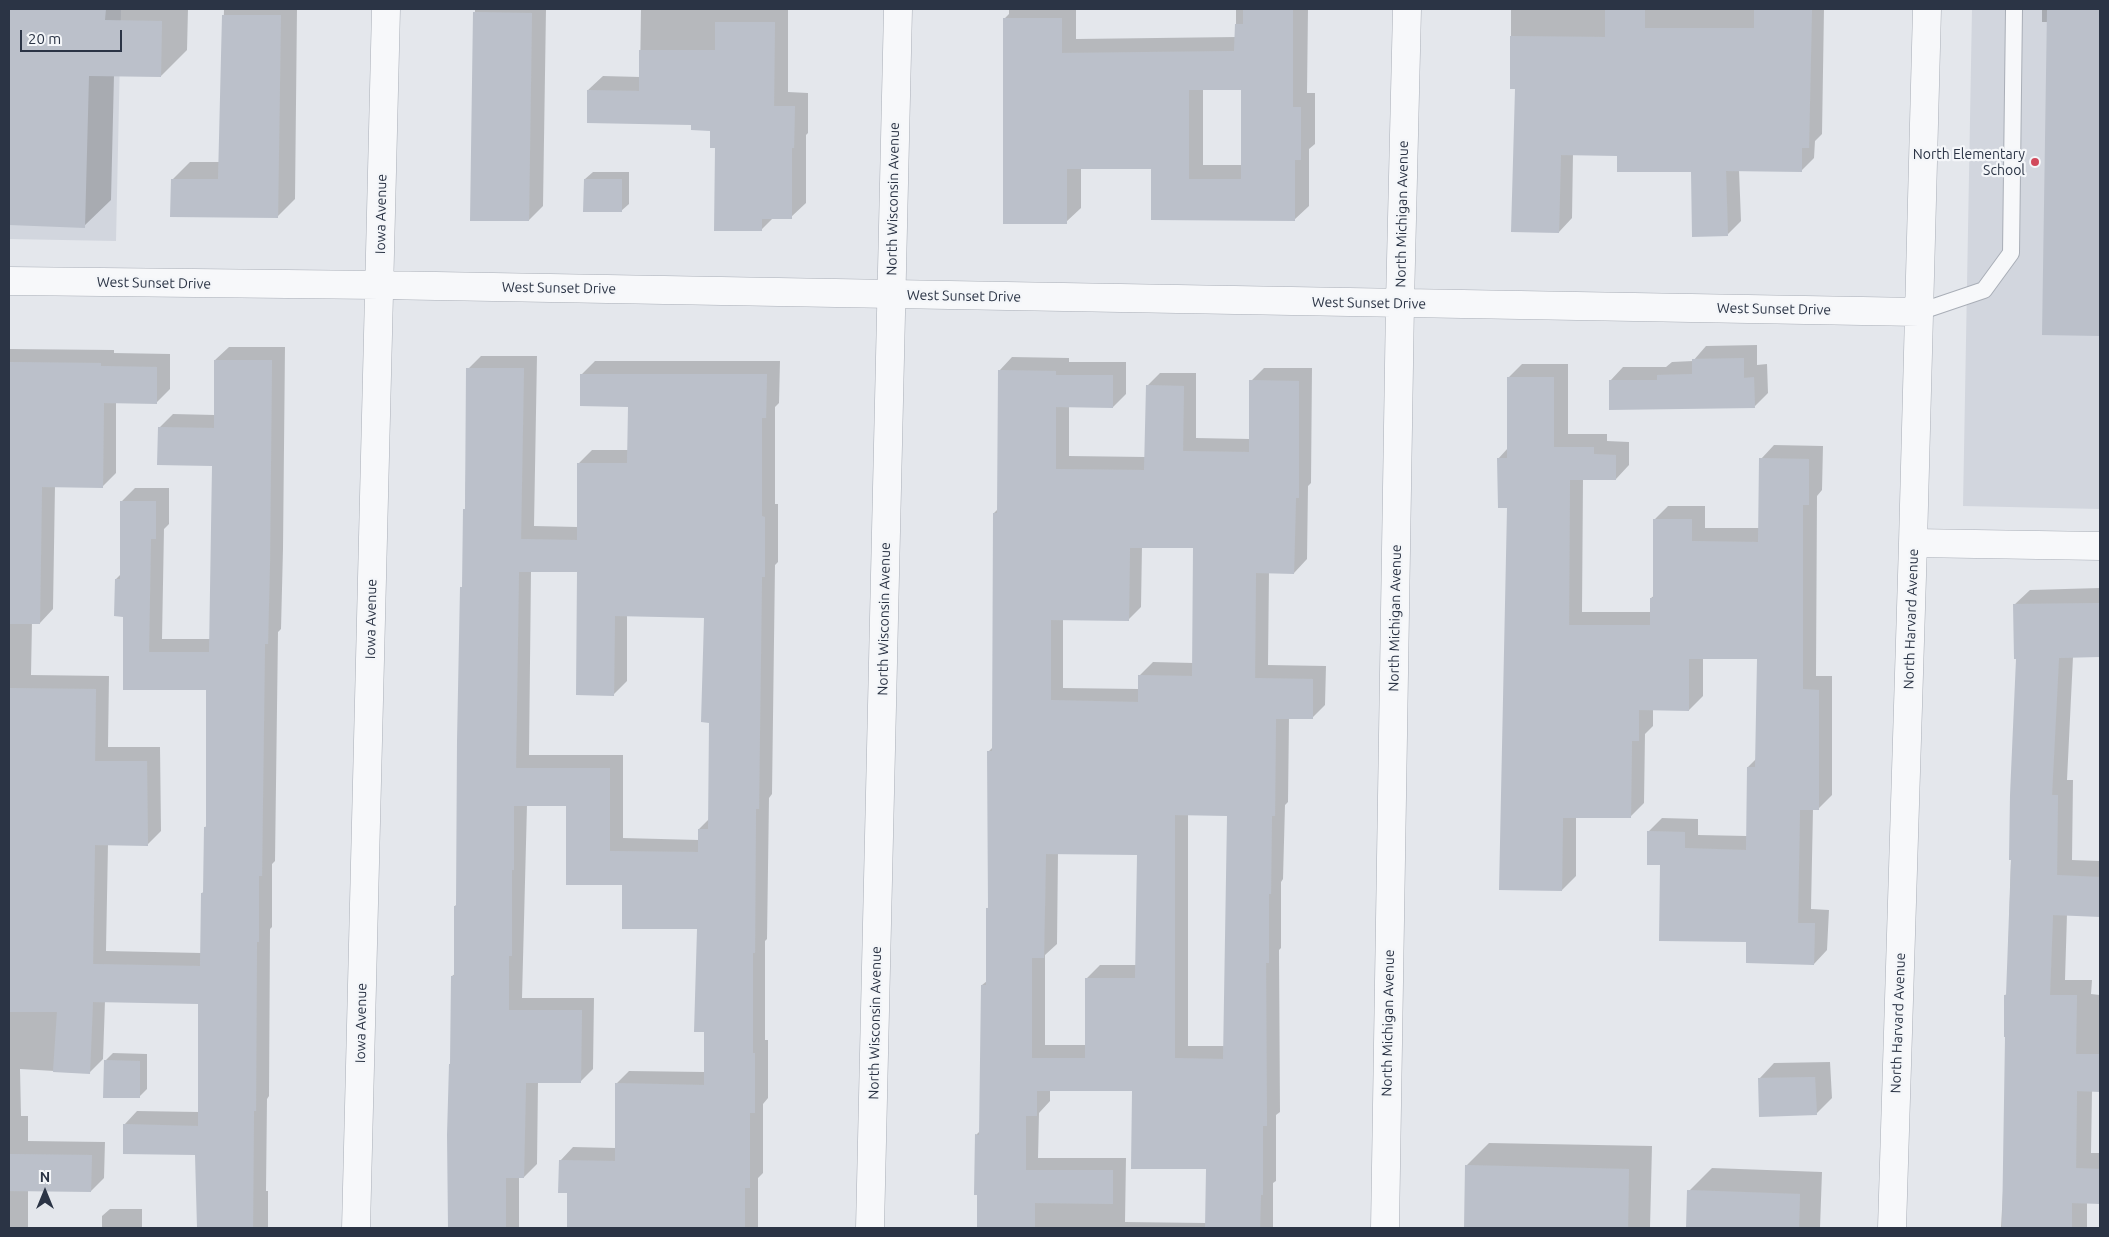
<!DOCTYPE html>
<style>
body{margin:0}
#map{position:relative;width:2109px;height:1237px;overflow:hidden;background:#e4e7ec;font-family:Ubuntu,sans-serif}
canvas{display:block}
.frame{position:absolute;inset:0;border:10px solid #2b3445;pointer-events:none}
.north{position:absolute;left:20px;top:1167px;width:50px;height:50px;-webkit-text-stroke:4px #f4f6f9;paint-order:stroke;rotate:0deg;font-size:14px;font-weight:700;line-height:20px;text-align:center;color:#2b3445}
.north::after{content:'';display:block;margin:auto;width:18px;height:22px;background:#2b3445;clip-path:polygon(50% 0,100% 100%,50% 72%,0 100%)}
.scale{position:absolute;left:20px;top:30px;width:102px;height:22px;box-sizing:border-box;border:2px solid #2b3445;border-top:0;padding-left:6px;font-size:15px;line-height:18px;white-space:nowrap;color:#2b3445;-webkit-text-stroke:4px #f4f6f9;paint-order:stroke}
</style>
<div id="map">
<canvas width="2109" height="1237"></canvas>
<div class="frame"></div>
<div class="north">N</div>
<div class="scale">20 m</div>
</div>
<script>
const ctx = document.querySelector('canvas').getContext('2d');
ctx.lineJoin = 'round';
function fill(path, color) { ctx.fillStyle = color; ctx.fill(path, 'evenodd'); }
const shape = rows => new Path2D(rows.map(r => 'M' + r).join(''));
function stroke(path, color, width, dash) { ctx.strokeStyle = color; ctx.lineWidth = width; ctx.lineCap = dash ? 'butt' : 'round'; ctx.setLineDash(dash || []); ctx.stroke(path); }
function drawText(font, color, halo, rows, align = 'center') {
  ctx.font = font + ' Ubuntu,sans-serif'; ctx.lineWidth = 4.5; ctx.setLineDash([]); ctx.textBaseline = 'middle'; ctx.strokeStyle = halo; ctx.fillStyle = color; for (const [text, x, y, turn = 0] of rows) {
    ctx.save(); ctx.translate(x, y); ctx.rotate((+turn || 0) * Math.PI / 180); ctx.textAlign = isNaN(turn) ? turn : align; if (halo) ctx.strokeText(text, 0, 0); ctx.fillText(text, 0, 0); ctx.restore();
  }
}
fill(shape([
 [9,9,121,9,116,241,9,239],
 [1972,9,2100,9,2100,509,1963,506]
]), '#d2d6de');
fill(shape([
 [9,9,188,9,187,50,161,76,114,75,111,200,84,226,9,224],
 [224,9,297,9,295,199,277,217,172,180,190,162,220,162],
 [475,9,546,9,543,206,529,220,471,220],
 [641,9,788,9,788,92,808,93,808,133,806,135,806,203,791,217,774,217,761,230,716,146,711,129,588,90,603,76,640,77],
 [1009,9,1076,9,1076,39,1236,37,1236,9,1308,9,1307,93,1315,93,1315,144,1309,149,1309,206,1294,220,1152,167,1081,167,1081,208,1066,222,1004,19,1009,14],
 [1203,89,1243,89,1243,165,1203,165],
 [1511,9,1824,9,1822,134,1815,141,1814,158,1801,171,1739,170,1741,221,1728,234,1692,171,1618,155,1573,154,1572,218,1559,232,1516,88,1511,88],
 [2042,9,2100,9,2100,335,2043,334,2048,22,2042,22],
 [593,172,629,172,629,204,621,211,585,179],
 [1757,345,1757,365,1767,364,1768,393,1755,406,1610,381,1623,367,1666,367,1672,362,1693,361,1706,346],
 [229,347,285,347,283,549,281,629,278,632,275,861,272,864,272,927,270,929,269,1096,267,1099,266,1191,268,1191,268,1228,197,1228,197,1154,124,1125,137,1111,199,1112,200,1002,105,1001,103,1059,89,1073,20,1069,21,1116,28,1116,28,1141,105,1142,104,1178,91,1191,28,1190,28,1228,9,1228,9,349,114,350,114,353,170,354,170,389,156,403,116,402,116,473,102,487,55,486,53,609,40,623,32,622,31,675,109,676,108,747,160,747,161,831,147,845,108,844,106,951,202,953,202,893,205,891,205,827,207,826,207,688,124,688,125,615,116,579,121,574,122,501,135,488,169,488,169,524,164,529,162,639,211,639,213,465,159,428,173,414,215,415,215,360],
 [481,356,537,356,534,526,578,527,578,464,592,450,628,450,629,406,582,374,595,361,780,361,779,403,775,407,775,504,778,504,778,562,775,565,772,794,769,798,767,939,765,941,765,1040,768,1040,768,1098,763,1104,763,1173,758,1178,758,1228,568,1228,568,1192,560,1161,573,1147,616,1148,616,1084,629,1071,705,1072,705,1031,698,928,623,884,568,805,527,805,522,998,594,998,593,1069,580,1082,538,1082,537,1164,524,1177,519,1177,519,1228,449,1228,448,1135,452,1063,452,976,455,974,455,906,457,904,468,369],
 [531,571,578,571,613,695,627,681,627,615,705,616,710,721,709,819,699,829,699,840,623,838,623,755,529,755],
 [1012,357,1069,358,1069,362,1126,362,1126,394,1113,407,1069,406,1069,456,1146,457,1147,386,1160,373,1196,373,1196,438,1250,439,1251,381,1264,368,1312,368,1311,483,1308,486,1307,559,1294,573,1269,572,1268,665,1326,666,1325,705,1312,718,1289,718,1288,802,1285,805,1283,879,1281,882,1281,948,1279,950,1280,1112,1276,1115,1276,1181,1273,1183,1273,1228,978,1228,976,1135,981,1130,982,985,987,981,987,909,989,906,988,752,993,747,994,513,998,509,999,371],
 [1142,546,1195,546,1194,663,1153,662,1140,675,1139,689,1063,688,1063,619,1128,620,1141,607],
 [1188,814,1229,814,1225,1046,1188,1046],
 [1058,853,1138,854,1137,965,1100,965,1087,978,1087,1045,1045,1045,1045,955,1057,944],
 [1050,1090,1133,1090,1207,1168,1206,1223,1125,1222,1126,1158,1038,1158,1039,1113,1050,1101],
 [1522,364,1568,364,1568,434,1607,434,1607,441,1629,442,1629,465,1616,479,1583,479,1582,612,1651,612,1651,598,1655,595,1655,519,1668,506,1705,506,1705,528,1759,528,1761,459,1774,445,1823,446,1822,490,1817,496,1816,676,1832,676,1832,795,1818,809,1813,809,1811,909,1829,910,1827,950,1814,964,1748,941,1661,864,1648,832,1662,818,1698,819,1698,835,1747,836,1748,767,1756,759,1758,658,1703,657,1703,696,1689,710,1653,709,1653,726,1645,734,1644,803,1630,817,1576,817,1576,876,1562,890,1508,506,1498,459,1508,448,1508,378],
 [2100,588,2100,656,2073,657,2067,780,2073,780,2072,860,2100,861,2100,915,2067,914,2065,980,2092,980,2091,994,2100,995,2100,1091,2092,1091,2091,1153,2100,1153,2100,1203,2087,1202,2087,1228,2001,1228,2006,1135,2005,995,2007,994,2017,658,2014,605,2030,590],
 [113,1053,147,1054,147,1089,139,1097,105,1061],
 [1830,1062,1832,1098,1816,1114,1759,1079,1774,1063],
 [1489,1143,1652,1146,1650,1228,1465,1228,1466,1166],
 [1712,1168,1822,1172,1820,1228,1688,1228,1689,1191],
 [110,1209,142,1209,142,1228,102,1228,102,1216]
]), '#0003');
fill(shape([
 [9,9,106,9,105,20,162,21,161,77,89,76,85,228,9,225],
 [1243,9,1293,9,1293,107,1301,107,1301,160,1295,160,1295,221,1151,220,1151,169,1067,169,1067,224,1003,224,1003,18,1062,18,1062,53,1234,51,1235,24,1243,24],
 [1189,90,1241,90,1241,179,1189,179],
 [1605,9,1645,9,1645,28,1754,28,1754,9,1812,9,1809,148,1802,148,1802,172,1726,171,1728,236,1692,237,1691,172,1617,172,1617,156,1561,155,1559,233,1511,232,1515,89,1510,89,1510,36,1605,37],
 [2047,9,2100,9,2100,336,2042,335],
 [473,12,532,13,529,221,470,221],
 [222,15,281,15,278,218,170,217,171,179,218,179],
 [715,22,775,22,774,106,795,106,794,148,792,148,792,219,762,219,762,231,714,231,715,148,710,148,710,131,691,130,691,125,587,123,587,90,639,91,639,50,715,50],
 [584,179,622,179,622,212,583,212],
 [1744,358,1744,378,1754,377,1755,408,1609,410,1609,380,1657,380,1657,375,1692,374,1692,359],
 [214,360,272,360,270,563,268,644,265,644,262,876,259,876,259,942,257,942,256,1111,254,1111,253,1228,197,1228,195,1155,123,1154,123,1124,198,1126,198,1004,93,1002,90,1074,53,1072,57,1012,9,1012,9,688,96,689,95,761,147,761,148,846,95,845,93,964,200,966,201,893,203,893,204,827,206,827,206,690,123,690,123,617,114,616,115,579,120,579,120,501,156,501,156,539,151,539,149,652,209,652,212,466,157,465,158,427,214,428],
 [9,362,101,363,101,366,157,367,157,404,104,403,103,488,42,487,40,624,9,624],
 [466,368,524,368,521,539,577,540,577,463,627,463,628,407,580,406,580,374,767,374,766,418,762,418,762,516,765,517,765,577,762,577,759,809,756,809,755,953,753,953,753,1053,755,1053,755,1113,750,1113,750,1188,745,1188,745,1228,567,1228,567,1193,558,1193,559,1160,615,1161,615,1083,704,1085,704,1032,694,1032,697,929,622,929,622,885,566,885,566,806,514,806,514,870,512,870,512,956,509,956,509,1010,582,1010,581,1083,526,1083,524,1178,506,1178,506,1228,448,1228,447,1135,449,1064,450,1064,451,976,454,976,454,906,456,906,457,741,460,587,462,587,463,509,465,509],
 [519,572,577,572,576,695,614,696,615,616,704,618,701,722,709,723,708,829,698,829,698,852,610,851,610,768,516,768],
 [998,370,1056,371,1056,375,1113,375,1113,408,1056,407,1056,469,1144,470,1146,385,1184,386,1183,451,1249,452,1249,380,1299,381,1299,498,1296,498,1294,574,1256,573,1255,678,1313,679,1313,719,1276,719,1275,816,1272,816,1271,894,1269,894,1269,963,1266,963,1267,1126,1263,1126,1263,1195,1261,1195,1260,1228,1205,1228,1206,1169,1131,1169,1132,1091,1037,1091,1037,1116,1026,1116,1026,1170,1113,1170,1113,1204,1035,1203,1035,1228,977,1228,977,1195,974,1195,975,1134,979,1135,981,985,986,985,986,908,988,908,987,751,992,751,993,513,997,513],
 [1130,548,1193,548,1192,676,1138,675,1138,702,1051,700,1051,620,1129,621],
 [1175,815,1227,816,1223,1059,1175,1058],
 [1046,854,1137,855,1135,978,1085,978,1085,1058,1032,1058,1032,958,1044,958],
 [1507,377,1554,377,1554,447,1594,447,1594,454,1616,455,1616,480,1570,480,1569,625,1650,625,1650,598,1653,598,1653,519,1692,519,1692,541,1758,542,1759,458,1809,459,1809,505,1803,505,1803,689,1819,690,1819,810,1800,810,1798,923,1815,923,1814,965,1746,963,1746,942,1659,941,1660,865,1647,865,1647,831,1685,832,1685,848,1746,850,1747,767,1755,767,1757,659,1689,659,1689,711,1639,710,1639,741,1632,741,1631,818,1563,818,1562,891,1499,890,1507,508,1498,508,1497,458,1507,458],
 [2100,603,2100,657,2059,658,2052,795,2058,795,2057,875,2100,877,2100,917,2053,915,2050,995,2077,995,2076,1054,2100,1054,2100,1092,2077,1091,2076,1168,2100,1169,2100,1204,2072,1203,2072,1228,2002,1228,2005,1037,2004,1037,2004,995,2006,995,2011,860,2009,860,2010,795,2016,659,2014,659,2013,604],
 [104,1060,140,1061,140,1098,103,1098],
 [1815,1077,1817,1115,1759,1117,1758,1078],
 [9,1154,92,1155,91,1192,9,1191],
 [1465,1165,1629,1169,1628,1228,1464,1228],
 [1687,1190,1800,1194,1799,1228,1686,1228]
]), '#bbc0ca');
const lane = shape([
 [1919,312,1984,290,2011,253,2014,9]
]);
const street = shape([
 [9,281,379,285,1919,312],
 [1913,543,2100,546],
 [356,1228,386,9],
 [870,1228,898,9],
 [1385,1228,1400,303,1407,9],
 [1892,1228,1913,543,1927,9]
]);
stroke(lane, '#a9aeb7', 18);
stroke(street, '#a9aeb7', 29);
stroke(lane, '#f7f8fa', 16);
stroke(street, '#f7f8fa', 28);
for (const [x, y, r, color] of [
 [2035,162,5,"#d1495b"]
]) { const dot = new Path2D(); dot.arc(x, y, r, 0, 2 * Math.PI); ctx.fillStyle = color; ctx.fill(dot); stroke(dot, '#f4f6f9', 2); }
drawText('14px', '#2b3445', '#f4f6f9', [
 ["North Elementary",2025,154],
 ["School",2025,170]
], 'right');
drawText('14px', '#2b3445', '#f4f6f9', [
 ["North Wisconsin Avenue",893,199,-89],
 ["Iowa Avenue",381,214,-89],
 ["North Michigan Avenue",1402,214,-89],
 ["West Sunset Drive",154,283,1],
 ["West Sunset Drive",559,288,1],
 ["West Sunset Drive",964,296,1],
 ["West Sunset Drive",1369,303,1],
 ["West Sunset Drive",1774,309,1],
 ["North Michigan Avenue",1395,618,-89],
 ["Iowa Avenue",371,619,-89],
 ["North Wisconsin Avenue",884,619,-89],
 ["North Harvard Avenue",1911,619,-88],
 ["Iowa Avenue",361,1023,-89],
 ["North Wisconsin Avenue",875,1023,-89],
 ["North Michigan Avenue",1388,1023,-89],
 ["North Harvard Avenue",1898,1023,-88]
]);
</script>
